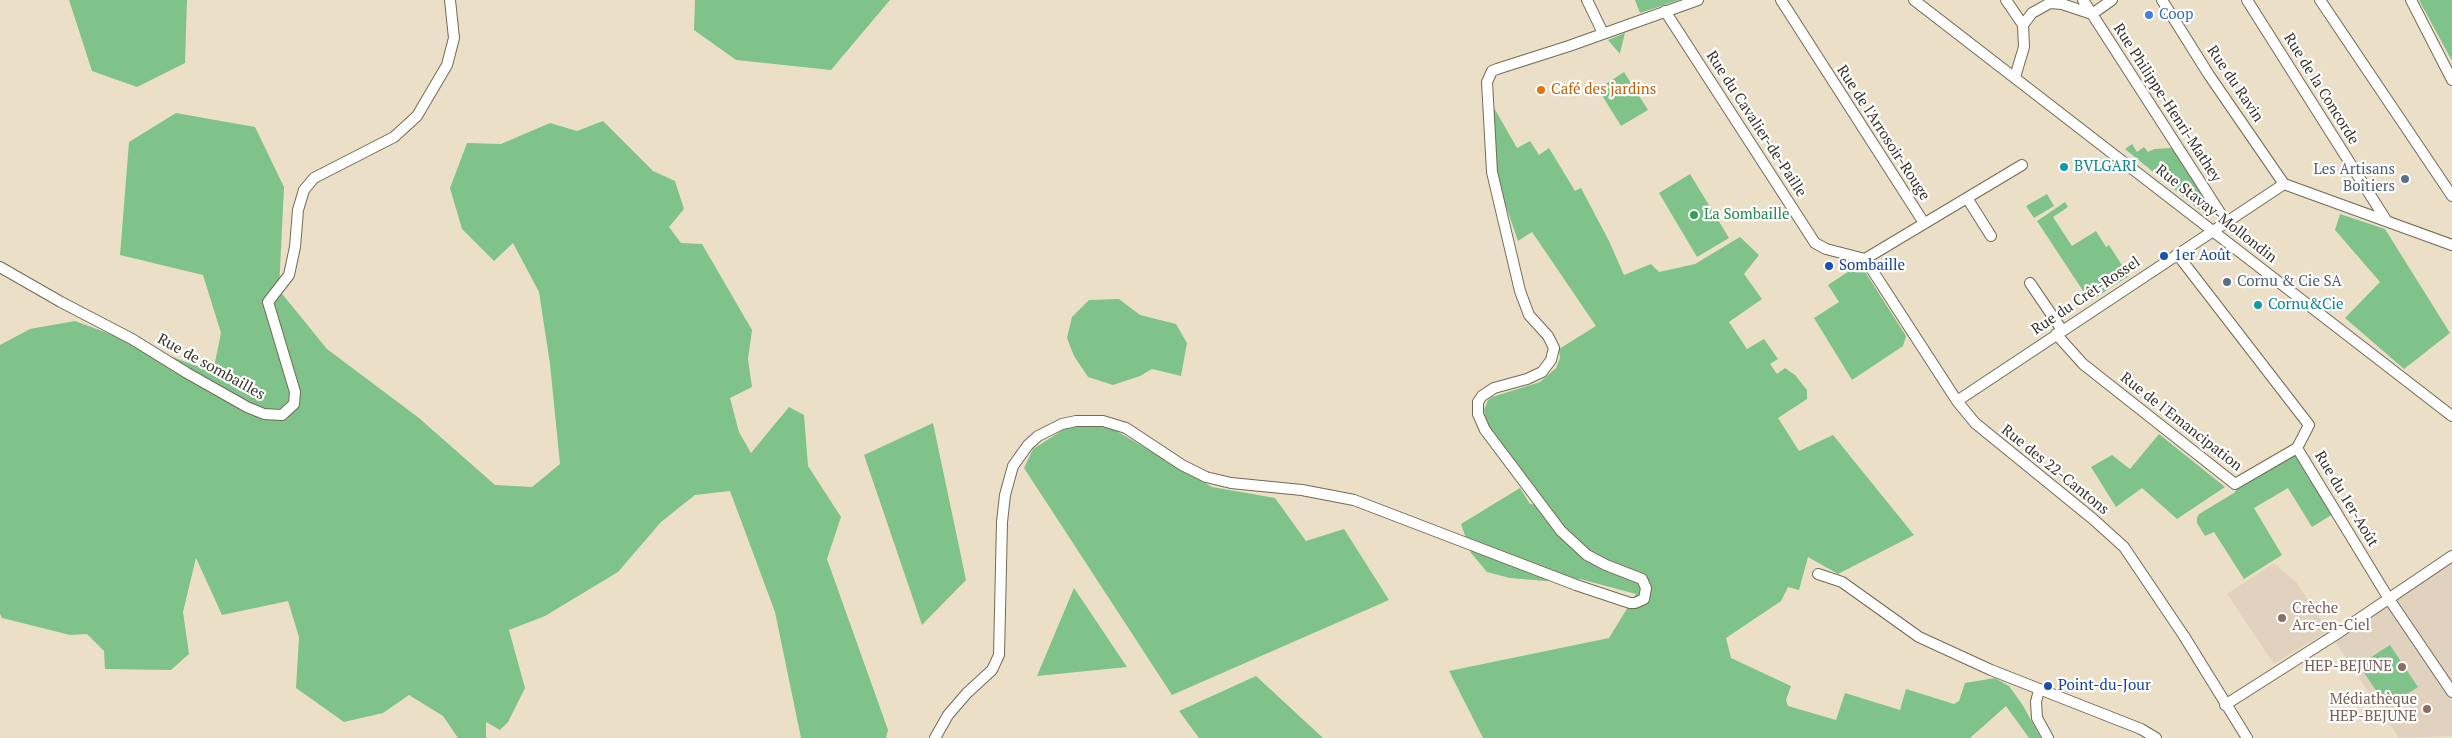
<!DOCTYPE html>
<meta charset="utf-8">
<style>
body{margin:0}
canvas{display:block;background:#ebe0c7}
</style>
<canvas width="2452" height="738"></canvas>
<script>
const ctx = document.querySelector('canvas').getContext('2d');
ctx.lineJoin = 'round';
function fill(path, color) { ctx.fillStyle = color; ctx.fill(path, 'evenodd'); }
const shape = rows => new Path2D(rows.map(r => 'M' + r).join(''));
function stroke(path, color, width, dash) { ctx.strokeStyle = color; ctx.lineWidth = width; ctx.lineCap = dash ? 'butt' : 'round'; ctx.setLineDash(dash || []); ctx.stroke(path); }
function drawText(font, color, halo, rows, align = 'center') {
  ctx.font = font + ' "PT Serif",serif'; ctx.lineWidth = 4.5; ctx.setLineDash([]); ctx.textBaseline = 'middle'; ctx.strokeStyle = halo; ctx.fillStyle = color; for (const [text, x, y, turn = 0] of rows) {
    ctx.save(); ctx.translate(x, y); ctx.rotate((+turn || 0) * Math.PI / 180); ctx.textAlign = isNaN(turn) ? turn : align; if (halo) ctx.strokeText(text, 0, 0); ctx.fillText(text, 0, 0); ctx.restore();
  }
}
fill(shape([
 [2452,556,2452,736,2399,738,2332,637],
 [2274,563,2297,583,2327,629,2327,632,2274,664,2227,594]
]), '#e1d2bf');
fill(shape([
 [69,0,187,0,185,63,137,87,92,71],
 [695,0,890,0,831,70,736,60,694,30],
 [1635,0,1679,0,1640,13],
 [2419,0,2452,0,2452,61],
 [1625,33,1620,53,1620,54,1608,40],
 [1624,72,1648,110,1621,126,1598,89],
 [1493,106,1517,148,1530,141,1539,155,1549,148,1575,191,1581,188,1609,241,1624,275,1651,264,1659,272,1695,264,1740,237,1759,255,1744,274,1762,299,1729,322,1747,349,1764,339,1778,359,1770,364,1777,374,1785,368,1795,375,1807,390,1807,399,1778,418,1799,451,1833,435,1914,535,1838,574,1808,557,1799,590,1788,587,1781,601,1726,638,1731,658,1791,686,1786,700,1788,706,1836,720,1845,693,1900,710,1906,689,1954,704,1959,701,1965,683,1995,678,2009,686,2022,704,2041,738,2029,738,2006,706,1970,738,1483,738,1449,671,1609,638,1636,594,1580,579,1545,581,1510,578,1487,572,1471,553,1461,524,1520,488,1530,504,1547,506,1486,422,1484,410,1488,400,1492,397,1540,382,1556,368,1560,358,1559,349,1596,326,1532,232,1518,241,1497,180],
 [176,113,255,127,284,187,279,290,327,349,419,418,495,485,532,487,560,464,550,364,539,292,513,243,494,261,462,229,450,188,467,143,501,144,550,123,577,131,603,121,653,171,675,181,684,209,669,227,681,243,702,244,752,330,748,359,752,387,730,398,739,432,751,453,789,407,804,415,808,466,841,517,827,559,888,730,886,738,801,738,775,612,730,491,695,495,661,522,618,572,545,616,509,630,525,688,508,722,500,730,486,722,486,738,458,738,443,716,409,695,383,713,344,722,296,688,299,637,288,601,222,615,196,558,183,612,189,654,171,670,105,669,104,651,87,634,70,635,2,618,0,614,0,345,30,329,75,321,213,372,221,333,203,275,120,255,129,142],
 [2132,144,2137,152,2144,147,2148,152,2154,149,2172,148,2214,209,2215,213,2214,216,2206,215,2125,149],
 [1690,174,1729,238,1697,257,1659,193],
 [2047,194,2054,206,2034,218,2026,206],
 [2065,202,2068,207,2053,217,2072,246,2096,231,2106,247,2109,245,2129,276,2082,306,2080,302,2087,297,2037,221],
 [2340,214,2385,229,2450,333,2404,369,2345,318,2380,282,2335,230],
 [1860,264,1906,336,1903,346,1852,380,1814,318,1839,302,1828,285],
 [1119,299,1140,315,1176,324,1187,343,1181,376,1152,369,1140,376,1113,385,1088,377,1074,356,1067,338,1072,317,1089,300],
 [933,423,966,580,922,625,864,455],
 [1088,425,1113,429,1212,487,1275,498,1306,541,1344,529,1389,600,1172,695,1024,468,1033,449,1066,428],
 [2159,434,2225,487,2177,519,2142,488,2116,507,2091,467,2112,455,2130,469],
 [2295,454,2333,514,2312,527,2288,488,2254,508,2282,555,2244,579,2214,532,2205,536,2197,523,2197,518,2199,514,2234,493,2239,486],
 [1074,588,1127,667,1037,676],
 [2390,645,2418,687,2387,707,2359,665],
 [1256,676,1323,738,1199,738,1179,711]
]), '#7fc38b');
const street = shape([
 [1587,0,1603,33],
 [1781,0,1924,223],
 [1914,0,2452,416],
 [2006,0,2023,25,2024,47,2015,77],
 [2083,0,2226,222],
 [2162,0,2209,75,2284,184],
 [2247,0,2386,220],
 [2320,0,2452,196],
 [2411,0,2452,80],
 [1665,11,1815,243,1826,249,1865,259,1957,401,1975,423,2093,519,2124,547,2184,636,2247,738],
 [2092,14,2112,0],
 [2023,25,2032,13,2050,3,2062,4,2092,14],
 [1967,198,1991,236],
 [2177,254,2309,425,2297,448,2389,599,2452,692],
 [1865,259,2022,165],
 [0,267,61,302,132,339,187,373,247,407,264,414,282,415,294,404,295,392,268,302,289,275,295,247,298,210,304,190,314,178,394,137,417,116,447,65,454,38,450,0],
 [2030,283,2062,330],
 [2056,334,2083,364,2235,484,2297,448],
 [1957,401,2284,184,2452,245],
 [1818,574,1842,582,1919,637,1991,670,2141,729,2156,738],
 [2039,690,2036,702,2037,718,2048,738],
 [2225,705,2335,635,2452,556],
 [935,738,948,715,967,693,992,670,999,655,1002,522,1005,495,1013,466,1028,445,1038,436,1062,424,1076,421,1103,421,1126,428,1182,465,1206,477,1231,483,1302,490,1354,500,1576,585,1630,603,1635,603,1644,599,1646,588,1642,579,1606,565,1587,555,1561,531,1485,430,1478,414,1478,402,1482,396,1494,388,1527,379,1542,372,1551,360,1554,348,1548,336,1529,315,1520,291,1492,172,1487,82,1492,71,1497,69,1569,46,1698,0]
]);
stroke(street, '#736a54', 12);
stroke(street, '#fff', 10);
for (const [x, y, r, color] of [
 [2149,15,5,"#3f7fe0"],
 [1541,90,5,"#e8710a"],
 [2064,167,5,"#0f9aa8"],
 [2405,179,5,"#5c6f8a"],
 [1694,215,5,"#2e9e5b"],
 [2164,256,5,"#1a4fb4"],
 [1829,266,5,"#1a4fb4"],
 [2227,282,5,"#5c6f8a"],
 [2258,305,5,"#0f9aa8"],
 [2282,618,5,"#8d6e63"],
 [2402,667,5,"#8d6e63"],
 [2048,686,5,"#1a4fb4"],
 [2427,709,5,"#8d6e63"]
]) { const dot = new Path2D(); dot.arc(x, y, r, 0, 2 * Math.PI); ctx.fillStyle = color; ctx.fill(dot); stroke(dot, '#fff', 2); }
drawText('15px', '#366cbe', '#fff', [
 ["Coop",2159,15]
], 'left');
drawText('15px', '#39352b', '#fff', [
 ["Rue du Ravin",2235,84,56],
 ["Rue de la Concorde",2321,89,58],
 ["Rue Philippe-Henri-Mathey",2167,103,57],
 ["Rue du Cavalier-de-Paille",1756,124,57],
 ["Rue de l'Arrosoir-Rouge",1883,133,57],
 ["Rue Stavay-Mollondin",2216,214,38],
 ["Rue du Crêt-Rossel",2086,296,-34],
 ["Rue de sombailles",211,367,29],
 ["Rue de l'Emancipation",2181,422,38],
 ["Rue des 22-Cantons",2055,470,39],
 ["Rue du 1er-Août",2346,499,59]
]);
drawText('15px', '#c56008', '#fff', [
 ["Café des jardins",1551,90]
], 'left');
drawText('15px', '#0d838f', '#fff', [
 ["BVLGARI",2074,167],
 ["Cornu&Cie",2268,305]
], 'left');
drawText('15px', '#4e5e75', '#fff', [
 ["Les Artisans",2395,170],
 ["Boîtiers",2395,187],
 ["Cornu & Cie SA",2237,282,"left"]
], 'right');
drawText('15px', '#27864d', '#fff', [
 ["La Sombaille",1704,215]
], 'left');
drawText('15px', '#164399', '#fff', [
 ["1er Août",2174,256],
 ["Sombaille",1839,266],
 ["Point-du-Jour",2058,686]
], 'left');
drawText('15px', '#785e54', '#fff', [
 ["Crèche",2292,609,"left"],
 ["Arc-en-Ciel",2292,626,"left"],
 ["HEP-BEJUNE",2392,667],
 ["Médiathèque",2417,700],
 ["HEP-BEJUNE",2417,717]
], 'right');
</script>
